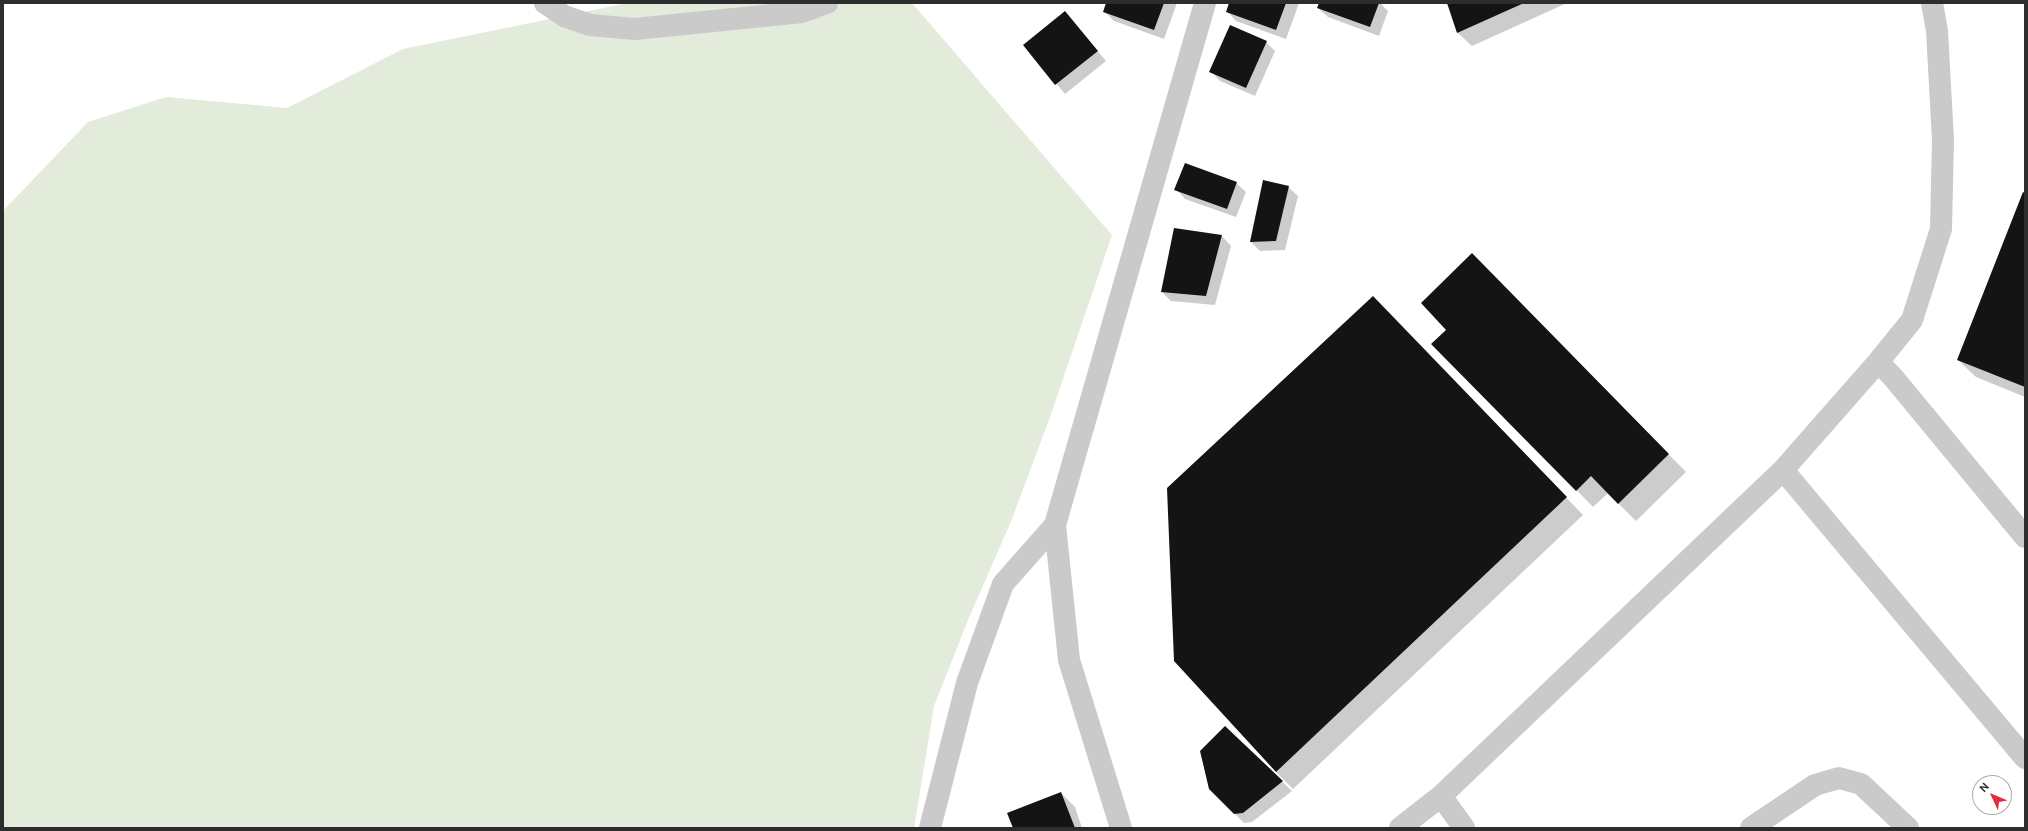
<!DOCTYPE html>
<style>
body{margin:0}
#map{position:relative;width:2028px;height:831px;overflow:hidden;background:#fff;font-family:Ubuntu,sans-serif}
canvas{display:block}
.frame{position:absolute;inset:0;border:4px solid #2d2d2d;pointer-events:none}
.north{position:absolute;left:1972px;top:775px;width:40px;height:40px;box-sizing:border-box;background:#fff;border:1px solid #ababab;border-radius:50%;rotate:314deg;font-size:11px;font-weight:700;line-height:16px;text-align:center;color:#2d2d2d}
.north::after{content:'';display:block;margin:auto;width:14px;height:18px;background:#e62d3e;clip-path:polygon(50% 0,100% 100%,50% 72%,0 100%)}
</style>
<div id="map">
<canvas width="2028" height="831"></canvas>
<div class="frame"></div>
<div class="north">N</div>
</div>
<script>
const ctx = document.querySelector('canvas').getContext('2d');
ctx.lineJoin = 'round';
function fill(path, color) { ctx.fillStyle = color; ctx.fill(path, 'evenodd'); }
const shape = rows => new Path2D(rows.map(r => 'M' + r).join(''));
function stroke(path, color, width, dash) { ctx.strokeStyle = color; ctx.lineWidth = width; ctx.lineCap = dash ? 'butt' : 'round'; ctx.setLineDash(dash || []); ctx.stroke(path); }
fill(shape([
 [628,3,912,3,1112,235,1050,417,1012,519,968,620,934,706,914,828,3,828,3,211,88,122,166,97,287,108,403,49]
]), '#e3ebda');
fill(shape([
 [1107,3,1177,3,1164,39,1114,21,1104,11],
 [1230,3,1299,3,1286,39,1236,21,1227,11],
 [1320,3,1380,3,1388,11,1379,36,1328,17,1318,8],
 [1448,3,1567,3,1472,46,1458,33],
 [1065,12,1106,61,1065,94,1024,45],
 [1266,42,1275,51,1255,96,1220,81,1211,71],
 [1236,183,1246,192,1236,217,1185,199,1176,189],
 [1288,187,1298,196,1285,250,1260,251,1251,242],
 [2025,194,2025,397,1976,377,1958,360],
 [1175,229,1222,236,1231,246,1215,305,1171,301,1162,292],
 [1472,255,1686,472,1636,521,1608,493,1593,507,1433,344,1448,330],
 [1390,314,1583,515,1293,789,1276,772],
 [1225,727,1292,791,1252,822,1244,823,1209,788],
 [1061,793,1075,807,1082,828,1014,828]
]), '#0003');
fill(shape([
 [1106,3,1164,3,1154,30,1103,12],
 [1229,3,1286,3,1276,30,1226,12],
 [1319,3,1379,3,1370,27,1317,8],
 [1447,3,1524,3,1457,33],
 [1065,11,1098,51,1055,85,1023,45],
 [1230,25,1267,41,1246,88,1209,72],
 [1185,163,1237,182,1227,209,1174,190],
 [1263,180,1289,186,1276,241,1250,242],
 [2023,192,2025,193,2025,387,1957,360],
 [1174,228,1222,235,1206,296,1161,292],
 [1472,253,1669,454,1618,504,1591,476,1576,491,1431,344,1446,330,1421,303],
 [1373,296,1567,497,1276,772,1174,661,1167,488],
 [1225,726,1283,781,1243,813,1234,814,1209,789,1200,751],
 [1061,792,1075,828,1013,828,1007,813]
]), '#141414');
stroke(shape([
 [545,3,564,16,590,25,635,29,802,12,827,3],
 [1878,362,1892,376,2025,537],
 [1783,470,2025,758],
 [1441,796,1464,828],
 [930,828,967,683,1003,584,1055,525],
 [1121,828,1069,660,1055,525,1205,3],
 [1400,828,1441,796,1783,470,1878,362,1912,320,1941,229,1943,140,1937,31,1932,3],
 [1751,828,1815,785,1839,778,1861,784,1908,828]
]), '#cacaca', 22);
</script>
